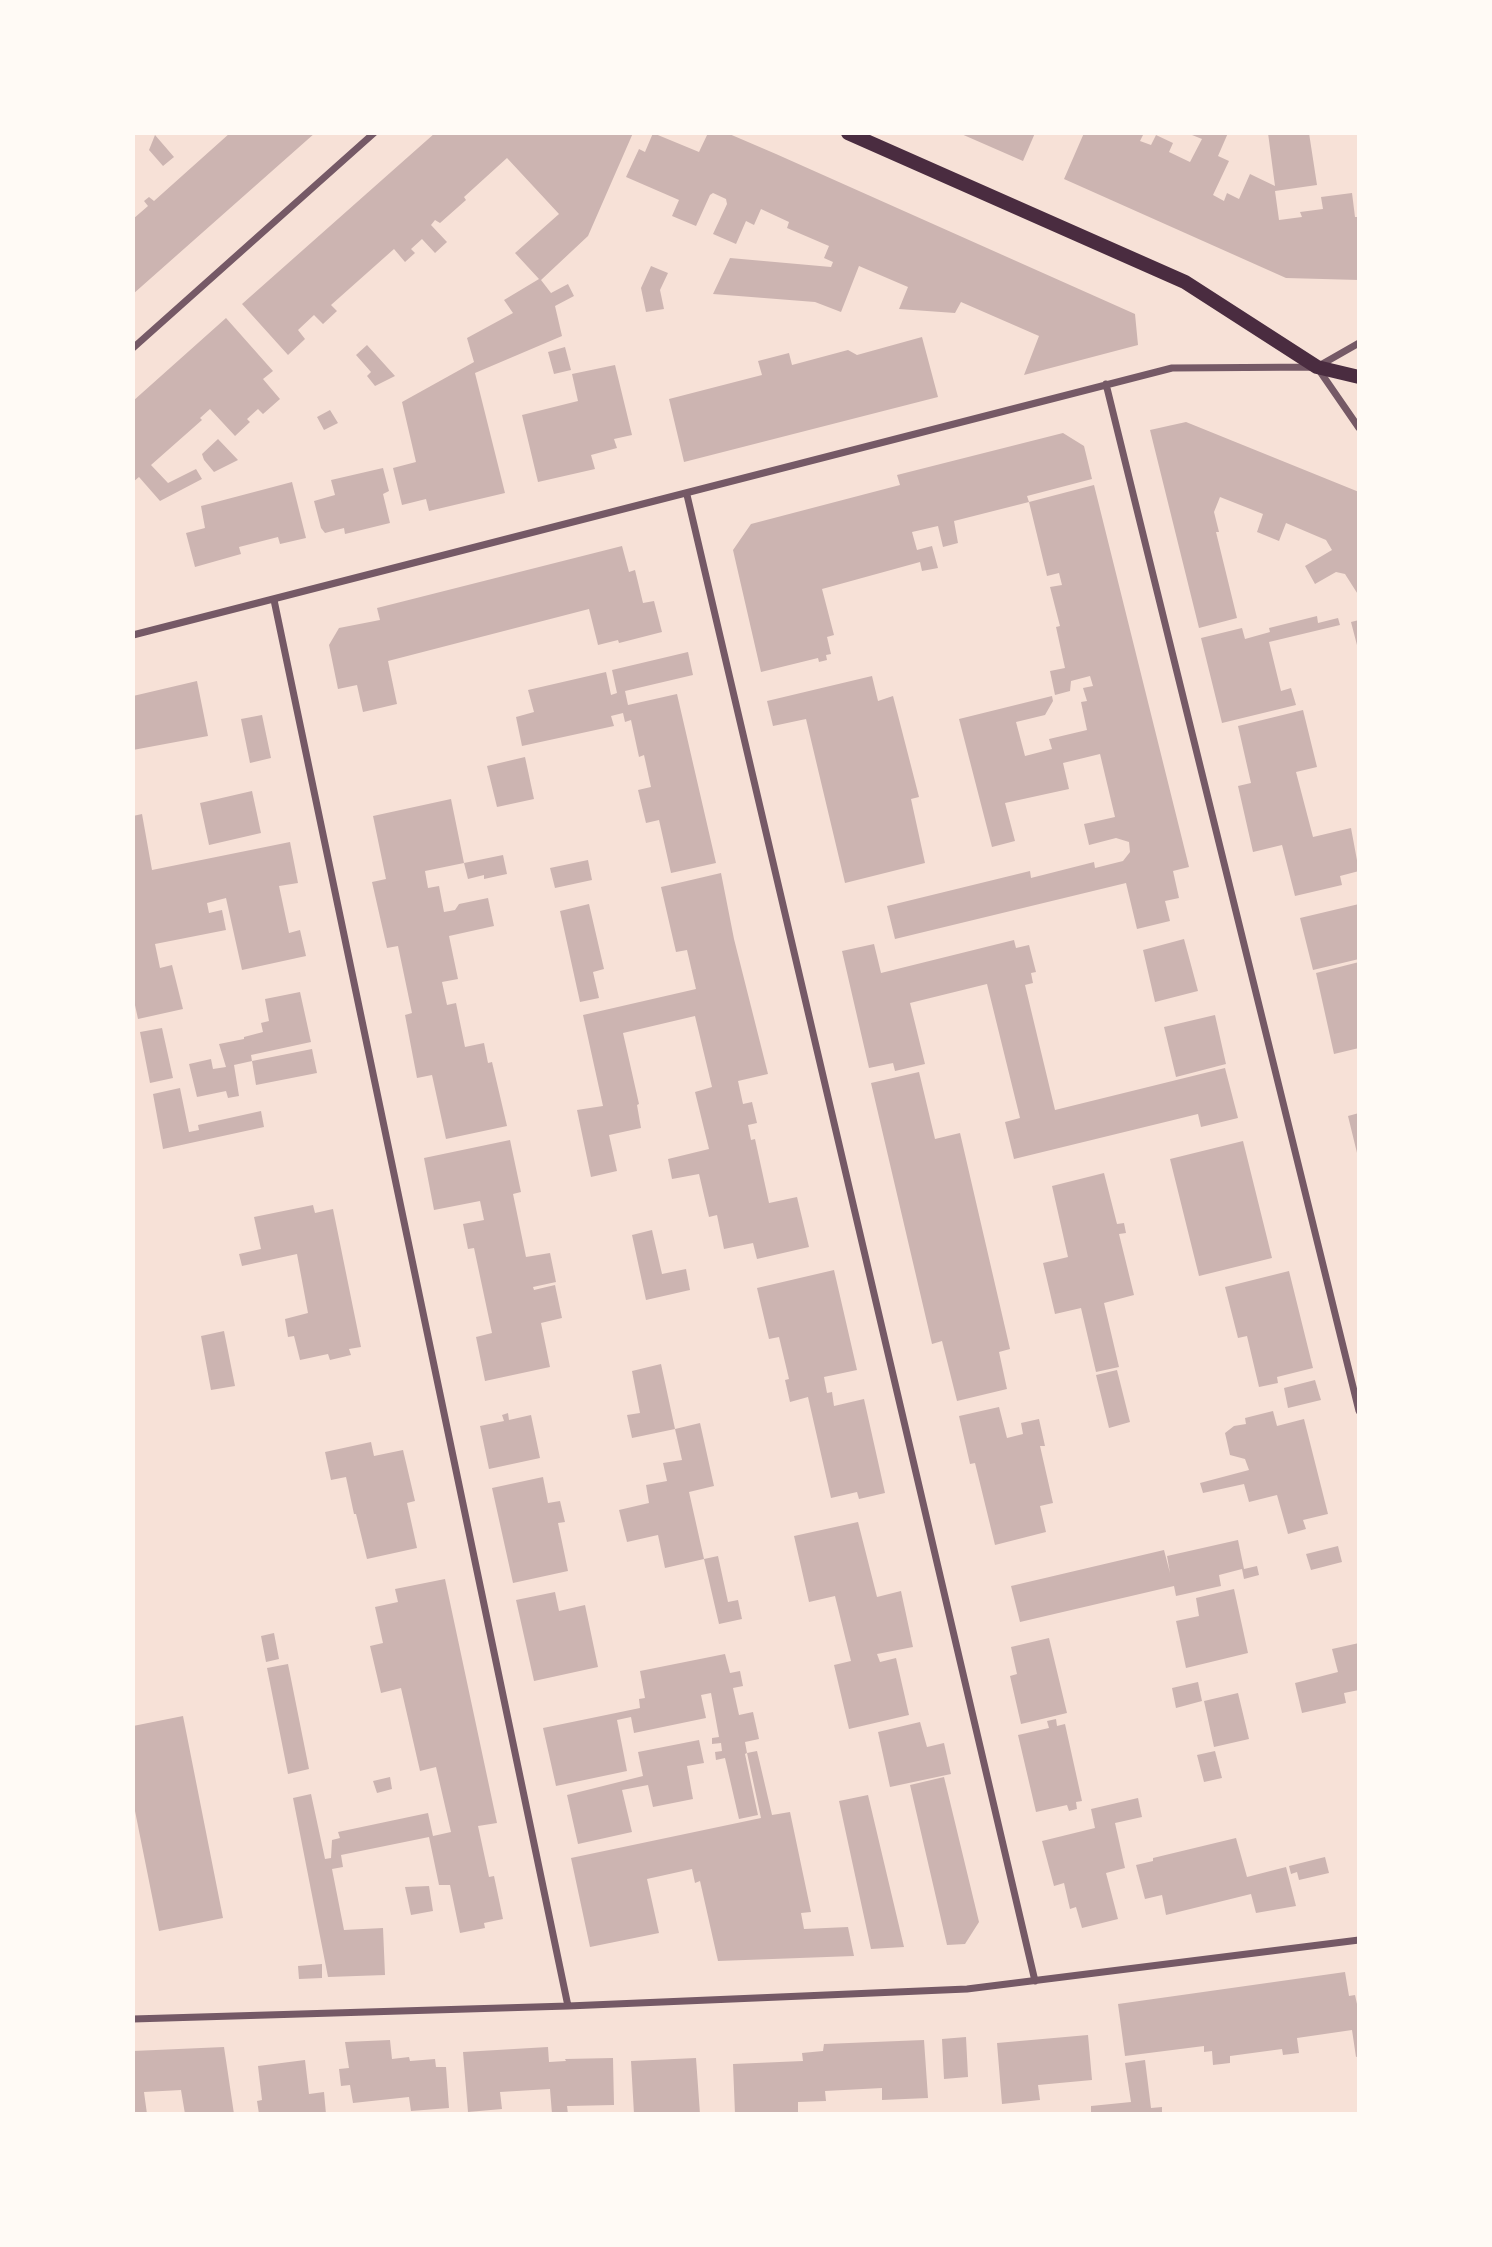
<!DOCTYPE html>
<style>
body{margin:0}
#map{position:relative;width:1492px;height:2247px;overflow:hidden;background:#f7e1d7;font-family:Spectral,serif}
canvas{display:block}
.frame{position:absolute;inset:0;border:135px solid #fffaf5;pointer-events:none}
</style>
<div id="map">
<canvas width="1492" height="2247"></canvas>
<div class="frame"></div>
</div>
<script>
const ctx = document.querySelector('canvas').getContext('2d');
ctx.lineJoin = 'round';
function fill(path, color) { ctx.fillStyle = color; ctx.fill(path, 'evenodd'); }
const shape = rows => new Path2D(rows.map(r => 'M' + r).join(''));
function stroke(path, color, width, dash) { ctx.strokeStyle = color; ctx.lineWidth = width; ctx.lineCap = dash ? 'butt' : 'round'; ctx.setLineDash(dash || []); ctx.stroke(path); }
fill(shape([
 [230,133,315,133,133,294,133,230,135,228,133,219,148,206,144,201,149,197,154,201],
 [435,133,633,133,588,236,541,280,551,293,568,284,574,296,555,306,562,336,475,373,505,493,429,511,426,499,402,505,393,468,416,462,402,402,474,362,467,338,513,313,504,300,539,279,515,253,559,214,507,158,464,197,466,200,440,223,435,220,431,225,447,242,435,253,422,239,411,249,415,253,405,262,394,249,331,305,337,311,323,324,314,315,298,330,305,339,288,355,242,304],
 [653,133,699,152,708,133,727,133,776,154,1135,314,1138,345,1024,375,1039,336,961,302,955,313,899,309,908,287,859,266,841,312,815,302,713,294,730,258,831,267,833,262,824,258,829,246,787,228,789,222,761,209,754,225,746,221,736,244,713,234,727,204,726,199,713,193,710,195,696,226,672,216,679,200,626,177,639,149,645,152],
 [959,133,1035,133,1023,161],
 [1084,133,1144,133,1140,141,1151,145,1156,135,1173,143,1169,152,1190,162,1202,139,1192,135,1194,133,1228,133,1218,156,1229,161,1213,195,1224,201,1227,193,1239,199,1250,174,1275,186,1268,133,1309,133,1317,185,1275,191,1279,220,1302,217,1300,212,1323,209,1321,197,1352,193,1355,217,1359,217,1359,280,1286,278,1064,179],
 [155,135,174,157,163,166,149,150],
 [651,266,668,273,660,290,664,309,646,312,641,288],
 [226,318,273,371,263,379,280,399,263,414,258,409,247,419,250,422,235,436,210,409,200,418,202,420,151,465,168,483,196,469,202,479,160,501,139,477,133,482,133,401],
 [922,337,938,397,684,462,669,399,762,375,758,361,789,353,792,365,848,350,857,355],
 [367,345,395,376,375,386,367,376,371,372,356,355],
 [565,347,571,370,554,374,548,352],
 [615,365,632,435,614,439,617,448,591,455,595,469,538,482,522,415,578,401,572,374],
 [330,410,338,423,324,430,317,417],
 [1186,422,1359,492,1359,596,1345,574,1336,572,1315,584,1305,566,1332,550,1326,540,1286,523,1279,541,1257,532,1263,514,1220,497,1214,512,1219,532,1216,532,1237,618,1199,628,1150,430],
 [1063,433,1084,446,1092,479,1027,496,1029,502,954,521,958,543,943,547,938,526,912,532,917,550,932,546,938,568,922,571,920,562,822,589,834,635,827,637,831,654,826,655,827,660,819,662,818,658,761,672,733,550,751,524,900,485,897,475],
 [218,439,238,460,214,472,204,460,202,454],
 [383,468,389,491,383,494,390,523,345,534,344,528,325,533,321,528,314,501,335,495,331,480],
 [292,482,306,538,280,544,278,537,239,547,241,554,195,567,186,533,205,528,201,506],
 [1094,485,1189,867,1173,871,1179,898,1165,901,1170,921,1137,929,1126,883,895,939,887,906,1030,871,1031,878,1094,862,1095,868,1123,861,1130,852,1129,842,1116,838,1089,845,1084,824,1115,817,1100,754,1063,763,1069,789,1005,803,1015,841,992,847,959,719,1052,696,1053,701,1045,715,1016,722,1025,756,1052,749,1049,739,1087,730,1081,702,1087,701,1083,688,1093,686,1090,676,1071,681,1070,691,1055,695,1050,671,1065,668,1056,627,1060,626,1050,587,1062,585,1059,573,1047,576,1029,502],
 [622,546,629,572,635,570,643,603,654,601,662,632,619,643,618,640,598,645,589,609,388,661,397,704,363,712,357,685,338,689,329,645,339,628,380,620,377,608],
 [1317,616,1318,623,1338,618,1340,625,1269,642,1281,691,1291,688,1296,705,1222,723,1201,638,1242,628,1245,639,1270,632,1269,628],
 [1359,620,1359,649,1358,649,1351,622],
 [688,652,693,675,625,691,628,705,677,694,716,863,671,873,659,820,646,823,638,790,651,787,644,755,639,757,631,720,625,722,623,713,611,716,614,726,522,746,516,717,534,712,528,690,606,672,611,695,617,693,612,670],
 [872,676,878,701,893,696,919,797,911,799,925,863,845,883,806,719,773,726,767,701],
 [197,681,208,736,133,750,133,696],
 [1303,710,1317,767,1296,772,1313,837,1351,828,1359,871,1340,876,1342,885,1295,896,1282,845,1253,852,1238,786,1251,783,1238,726],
 [262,715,271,758,250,763,241,719],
 [525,757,534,799,497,807,487,766],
 [252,791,261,833,209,845,200,803],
 [451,799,464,863,425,871,428,888,439,886,444,912,455,910,459,904,488,898,494,926,449,936,458,979,442,982,447,1005,456,1003,465,1047,484,1043,488,1063,492,1062,507,1126,446,1139,432,1075,417,1078,405,1015,412,1013,398,946,387,948,372,882,386,879,373,816],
 [142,814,152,870,290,842,298,883,279,886,289,933,300,930,306,956,242,970,226,898,207,903,209,913,222,910,226,930,155,944,160,968,172,965,183,1009,138,1019,133,996,133,816],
 [503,855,507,874,484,879,484,875,468,879,464,863],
 [588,860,592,880,555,888,550,868],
 [721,873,734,939,768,1074,738,1081,743,1104,752,1102,757,1123,748,1125,751,1140,755,1139,769,1203,797,1197,809,1247,757,1259,753,1243,724,1249,717,1215,709,1217,699,1174,672,1179,668,1159,709,1149,695,1092,712,1087,695,1016,623,1033,639,1104,637,1105,641,1128,609,1135,617,1171,591,1177,577,1110,603,1106,583,1015,696,989,687,950,676,952,661,887],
 [589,904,604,969,593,972,599,998,580,1002,560,911],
 [1359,904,1359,959,1313,970,1300,918],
 [1184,939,1198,991,1155,1002,1143,950],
 [1014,940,1016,948,1029,945,1036,972,1031,973,1033,983,1025,985,1055,1110,1225,1068,1238,1118,1201,1127,1198,1114,1014,1159,1005,1122,1020,1118,987,984,910,1003,925,1064,895,1071,893,1063,869,1068,842,951,874,944,881,973],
 [1359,962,1359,1048,1334,1054,1316,973],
 [300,992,311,1042,251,1055,252,1061,234,1065,239,1096,228,1098,226,1091,197,1097,189,1064,211,1059,213,1069,226,1067,219,1044,244,1039,244,1037,263,1032,261,1023,269,1021,265,999],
 [1215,1015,1226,1064,1176,1077,1164,1027],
 [162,1028,173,1078,150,1083,140,1032],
 [312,1049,317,1073,256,1085,252,1061],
 [919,1072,935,1139,960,1133,1010,1349,999,1352,1007,1389,957,1401,942,1341,932,1344,871,1083],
 [180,1088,189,1132,199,1130,198,1125,261,1111,264,1127,163,1149,153,1094],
 [1359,1113,1359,1157,1358,1157,1348,1116],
 [510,1140,521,1192,513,1194,526,1257,550,1253,556,1282,533,1287,534,1290,555,1285,562,1318,541,1323,550,1367,485,1381,476,1337,492,1333,474,1248,468,1249,463,1224,484,1220,480,1201,434,1210,424,1158],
 [1243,1141,1272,1258,1199,1276,1170,1159],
 [1104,1173,1117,1224,1124,1223,1126,1233,1119,1234,1134,1295,1104,1303,1119,1367,1096,1372,1081,1308,1055,1314,1043,1263,1068,1257,1052,1186],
 [313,1205,315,1213,333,1209,361,1347,349,1349,351,1355,330,1360,328,1354,300,1360,294,1336,288,1337,285,1319,308,1313,297,1254,242,1266,239,1254,261,1249,254,1217],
 [652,1230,662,1274,686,1269,690,1290,646,1300,632,1235],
 [834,1270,857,1370,824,1377,827,1393,832,1392,834,1406,864,1399,885,1493,859,1499,857,1492,831,1498,808,1397,790,1402,785,1380,789,1379,779,1337,769,1339,757,1288],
 [1289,1271,1313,1368,1277,1377,1278,1383,1259,1387,1247,1336,1238,1338,1225,1287],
 [224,1331,235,1386,211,1390,201,1336],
 [661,1364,675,1429,632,1438,627,1415,640,1413,632,1371],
 [1117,1370,1130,1422,1109,1428,1096,1375],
 [1315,1380,1321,1400,1288,1408,1284,1388],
 [999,1407,1007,1438,1023,1434,1021,1423,1039,1419,1045,1446,1040,1446,1053,1503,1040,1506,1046,1532,995,1545,975,1463,970,1464,959,1416],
 [1273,1411,1277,1426,1304,1419,1328,1514,1303,1520,1306,1529,1288,1534,1277,1495,1249,1502,1244,1484,1203,1493,1200,1483,1249,1470,1245,1459,1230,1455,1225,1433,1234,1426,1246,1424,1245,1418],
 [508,1413,509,1420,531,1415,540,1458,489,1469,480,1426,504,1421,502,1415],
 [700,1423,714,1486,689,1492,704,1559,665,1568,658,1535,627,1542,619,1510,649,1503,646,1485,667,1481,663,1463,682,1460,675,1429],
 [371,1442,374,1456,403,1450,415,1501,407,1503,417,1548,367,1559,356,1514,354,1514,346,1477,331,1480,325,1452],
 [543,1477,548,1503,560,1501,565,1522,558,1523,568,1571,513,1583,492,1488],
 [858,1522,877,1597,901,1591,913,1647,877,1654,880,1662,896,1658,909,1715,849,1729,834,1665,851,1661,835,1596,809,1602,794,1536],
 [1238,1540,1244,1569,1257,1566,1259,1575,1244,1579,1242,1569,1219,1575,1221,1586,1176,1596,1174,1586,1020,1622,1011,1586,1164,1550,1170,1573,1167,1556],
 [1338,1546,1342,1562,1311,1570,1306,1554],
 [718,1556,728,1602,738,1600,742,1619,719,1624,704,1559],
 [445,1579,497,1823,478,1826,489,1877,494,1876,503,1919,484,1923,485,1928,460,1933,450,1885,439,1885,429,1837,341,1855,343,1867,332,1869,344,1930,383,1928,385,1975,328,1977,293,1798,311,1794,325,1859,331,1858,332,1840,340,1838,338,1832,428,1813,433,1836,451,1832,436,1767,420,1771,401,1688,381,1693,370,1646,383,1643,375,1607,398,1602,395,1589],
 [1234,1589,1248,1653,1186,1668,1176,1621,1199,1616,1196,1598],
 [555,1592,559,1611,585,1605,598,1667,534,1681,516,1600],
 [274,1633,279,1659,266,1662,261,1636],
 [1049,1638,1067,1713,1021,1724,1010,1676,1017,1674,1011,1647],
 [1359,1643,1359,1690,1344,1693,1346,1703,1302,1713,1295,1683,1338,1672,1332,1649],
 [725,1654,730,1673,740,1671,743,1686,733,1688,739,1715,753,1712,759,1739,745,1742,747,1753,745,1754,758,1815,739,1819,725,1758,716,1760,715,1752,722,1751,721,1743,712,1744,712,1738,719,1737,711,1693,701,1695,706,1718,634,1733,631,1717,617,1720,627,1771,556,1786,543,1728,640,1708,639,1699,645,1698,640,1671],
 [288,1664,309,1769,288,1774,267,1668],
 [1198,1682,1202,1701,1176,1708,1172,1688],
 [1238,1693,1249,1739,1214,1747,1204,1701],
 [183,1716,223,1918,159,1931,133,1801,133,1726],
 [1056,1719,1057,1726,1065,1724,1082,1801,1076,1802,1077,1809,1069,1811,1067,1805,1036,1812,1018,1735,1049,1728,1047,1721],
 [920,1722,927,1747,944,1743,951,1774,890,1787,878,1732],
 [699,1740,704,1763,687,1766,693,1799,653,1807,648,1785,622,1790,632,1832,578,1844,567,1795,643,1776,638,1752],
 [757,1751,772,1815,790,1812,811,1912,801,1913,804,1929,848,1927,854,1956,718,1961,700,1881,695,1883,692,1869,647,1879,659,1933,590,1947,571,1858,761,1818,747,1753],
 [1215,1751,1222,1778,1204,1782,1197,1755],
 [390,1777,392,1789,377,1793,373,1781],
 [944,1777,979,1922,965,1944,947,1945,910,1785],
 [868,1795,904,1947,871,1949,839,1801],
 [1138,1798,1142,1817,1115,1823,1125,1868,1106,1873,1118,1919,1082,1928,1076,1907,1070,1909,1064,1883,1054,1886,1042,1841,1095,1828,1091,1809],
 [1236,1838,1247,1877,1286,1867,1296,1906,1256,1913,1251,1894,1166,1915,1162,1895,1145,1899,1136,1865,1153,1861,1153,1858],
 [1325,1857,1329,1873,1299,1880,1297,1872,1291,1874,1289,1866],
 [429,1886,433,1911,411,1915,405,1887],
 [322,1964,322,1978,299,1979,298,1966],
 [1345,1972,1349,1996,1355,1995,1359,2013,1359,2056,1356,2057,1352,2030,1297,2038,1299,2053,1283,2055,1282,2049,1230,2056,1230,2063,1213,2065,1212,2051,1204,2052,1204,2046,1125,2056,1118,2004],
 [1088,2035,1092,2080,1038,2085,1040,2100,1002,2104,997,2043],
 [966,2037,968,2077,944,2079,942,2039],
 [390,2040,392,2059,409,2057,410,2061,435,2059,436,2067,446,2067,449,2108,411,2111,409,2097,353,2103,350,2085,341,2086,339,2069,349,2068,345,2042],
 [924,2040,928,2098,882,2100,882,2088,825,2091,826,2101,798,2102,798,2114,735,2114,733,2064,803,2061,802,2053,823,2051,824,2044],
 [224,2047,234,2114,185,2114,181,2090,144,2092,147,2114,133,2114,133,2051],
 [548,2047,549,2062,566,2061,565,2059,613,2058,614,2105,567,2106,568,2114,552,2114,550,2089,500,2092,502,2109,468,2112,463,2052],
 [696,2058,700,2114,634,2114,631,2061],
 [305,2060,309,2094,324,2092,326,2114,259,2114,257,2101,262,2100,258,2066],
 [1145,2060,1151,2108,1162,2107,1162,2114,1091,2114,1091,2106,1131,2102,1125,2063]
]), '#ccb4b1');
stroke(shape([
 [133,348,374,133],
 [1319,370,1359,428],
 [1106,384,1359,1411],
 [687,495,1035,1981],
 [274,600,568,2006],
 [133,635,1172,368,1317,367,1359,343],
 [133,2019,568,2006,967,1989,1359,1940]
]), '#755966', 7);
stroke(shape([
 [848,133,1185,282,1317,367,1359,377]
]), '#4a2c40', 14);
</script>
